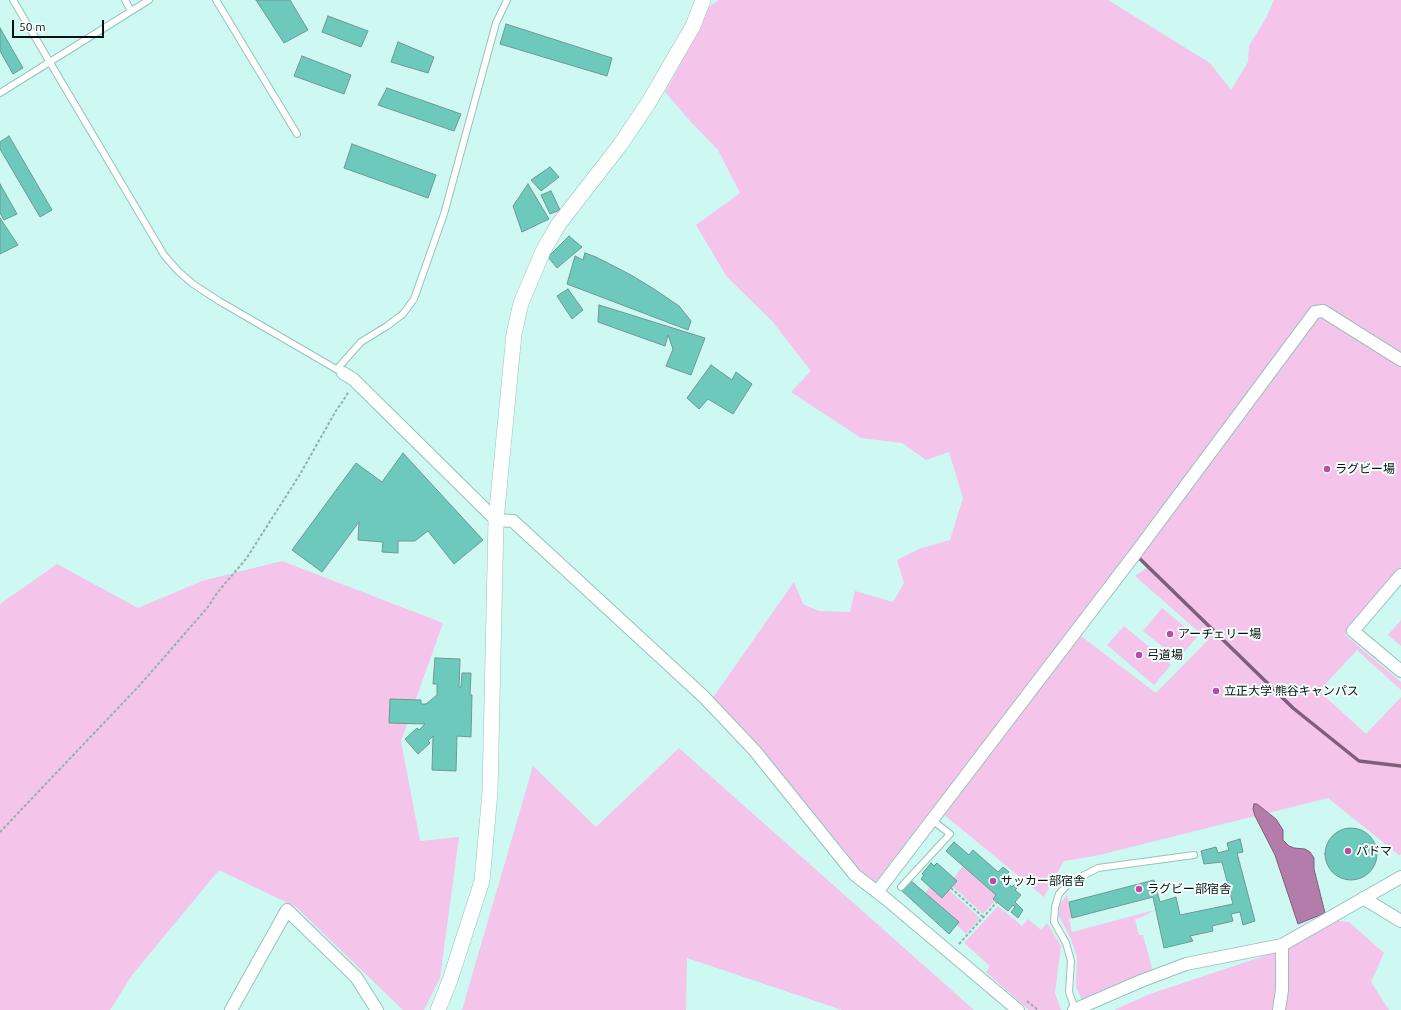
<!DOCTYPE html>
<meta charset="utf-8">
<style>
body{margin:0}
#map{position:relative;width:1401px;height:1010px;overflow:hidden;background:#cdf9f2;font-family:Ubuntu,sans-serif}
canvas{display:block}
.scale{position:absolute;left:12px;top:20px;width:92px;height:18px;box-sizing:border-box;border:2px solid #031210;border-top:0;padding-left:5px;font-size:12px;line-height:14px;white-space:nowrap;color:#031210;-webkit-text-stroke:3px #f5fefc;paint-order:stroke}
</style>
<div id="map">
<canvas width="1401" height="1010"></canvas>
<div class="scale">50 m</div>
</div>
<script>
const ctx = document.querySelector('canvas').getContext('2d');
ctx.lineJoin = 'round';
function fill(path, color) { ctx.fillStyle = color; ctx.fill(path, 'evenodd'); }
const shape = rows => new Path2D(rows.map(r => 'M' + r).join(''));
function stroke(path, color, width, dash) { ctx.strokeStyle = color; ctx.lineWidth = width; ctx.lineCap = dash ? 'butt' : 'round'; ctx.setLineDash(dash || []); ctx.stroke(path); }
function drawText(font, color, halo, rows, align = 'center') {
  ctx.font = font + ' Ubuntu,"Noto Sans JP",sans-serif'; ctx.lineWidth = 4; ctx.setLineDash([]); ctx.textBaseline = 'middle'; ctx.strokeStyle = halo; ctx.fillStyle = color; for (const [text, x, y, turn = 0] of rows) {
    ctx.save(); ctx.translate(x, y); ctx.rotate((+turn || 0) * Math.PI / 180); ctx.textAlign = isNaN(turn) ? turn : align; if (halo) ctx.strokeText(text, 0, 0); ctx.fillText(text, 0, 0); ctx.restore();
  }
}
fill(shape([
 [719,0,1108,0,1210,63,1231,90,1248,62,1249,46,1266,18,1274,0,1401,0,1401,354,1322,306,1226,425,985,742,873,885,856,871,712,699,794,582,803,604,819,611,850,612,855,591,893,602,904,583,897,560,919,549,950,540,963,498,949,452,926,460,902,443,861,438,791,392,811,371,772,321,727,277,696,225,740,193,718,150,691,122,665,92,692,42,707,8],
 [1316,314,1401,362,1401,567,1345,635,1401,682,1401,690,1357,650,1319,691,1366,734,1401,697,1401,854,1398,856,1399,855,1328,798,1268,813,1257,804,1254,804,1253,809,1255,816,1095,856,1064,861,1044,897,942,813,1081,636,1156,693,1208,640,1135,576,1149,566,1137,556],
 [282,561,443,623,401,741,420,841,459,837,440,978,424,1010,403,1010,296,907,219,870,132,975,110,1010,0,1010,0,604,57,564,138,608,202,581],
 [1162,608,1197,637,1178,659,1143,631],
 [1401,620,1401,646,1388,635],
 [1124,626,1171,665,1154,685,1107,645],
 [679,748,974,1010,842,1010,687,958,686,1010,462,1010,533,766,596,827],
 [963,866,996,895,995,901,983,914,952,886,957,881,954,878],
 [930,887,949,890,980,918,966,934,925,893],
 [1067,895,1072,918,1069,919,1072,932,1155,910,1142,917,1135,919,1139,935,1143,935,1153,972,1083,1002,1076,987,1077,957,1071,939,1058,914,1060,904],
 [998,906,1022,926,1028,919,1041,930,1047,923,1061,946,1055,993,1061,1010,1029,1010,986,972,990,966,964,943],
 [1338,921,1349,922,1384,953,1371,982,1389,1010,1114,1010,1150,994,1288,948,1312,932]
]), '#f4c4ea');
const water = shape([
 [1254,804,1257,804,1276,819,1283,830,1283,840,1289,846,1294,848,1305,849,1310,852,1314,858,1314,869,1325,913,1298,924,1275,855,1255,816,1253,809,1254,804]
]);
fill(water, '#b47da9');
stroke(water, '#7f5d7b', 1);
stroke(shape([
 [1136,555,1293,708,1359,761,1401,766]
]), '#7f5d7b', 3.5);
const building = shape([
 [256,0,290,0,308,30,284,43,256,0],
 [328,16,368,31,361,47,322,32,328,16],
 [506,24,612,58,607,76,500,44,506,24],
 [0,28,23,68,13,74,0,51,0,28],
 [398,42,434,57,428,73,391,62,398,42],
 [302,56,351,75,344,94,294,76,302,56],
 [387,88,461,114,454,131,378,105,387,88],
 [9,136,52,210,40,217,0,149,0,142,9,136],
 [352,144,436,175,428,198,344,168,352,144],
 [550,167,559,177,541,191,531,180,550,167],
 [0,184,17,214,4,220,0,213,0,184],
 [528,184,549,219,522,232,513,206,528,184],
 [551,191,560,210,550,214,541,195,551,191],
 [0,218,18,245,0,254,0,218],
 [569,236,582,247,557,268,548,257,569,236],
 [585,253,596,257,631,275,654,289,679,306,691,321,688,330,567,284,575,256,583,260,585,253],
 [568,289,583,310,572,319,557,296,568,289],
 [599,305,705,338,691,375,666,366,673,349,668,335,665,346,598,322,599,305],
 [711,365,732,380,736,372,752,384,733,414,708,399,699,409,687,398,711,365],
 [403,453,483,540,454,564,428,531,415,541,398,541,398,553,382,552,383,542,358,540,359,522,322,572,292,550,356,463,382,482,403,453],
 [435,658,460,659,459,687,461,687,462,673,471,673,470,695,472,695,471,737,457,736,456,771,432,770,433,736,428,741,430,743,418,754,405,739,417,728,419,730,425,724,389,723,390,699,421,700,421,704,426,704,437,695,437,684,433,684,435,658],
 '1325 854a26 26 0 1 1 52 0a26 26 0 1 1-52 0Z',
 [1240,839,1243,852,1237,853,1255,921,1243,925,1240,912,1231,914,1233,921,1212,926,1213,931,1190,936,1193,941,1164,948,1153,897,1072,918,1069,902,1154,880,1160,902,1176,897,1180,915,1233,904,1222,862,1204,864,1201,851,1216,847,1218,853,1229,850,1227,843,1240,839],
 [954,842,969,855,973,850,998,872,1003,867,1009,872,1003,879,1012,887,1015,884,1018,887,1015,890,1021,895,1015,902,1023,910,1018,918,1011,912,1015,907,1013,905,1008,911,993,899,996,895,946,851,954,842],
 [931,863,934,866,937,863,957,881,942,898,921,879,924,875,922,874,931,863],
 [910,880,959,922,949,934,901,890,910,880]
]);
fill(building, '#6ec9bd');
stroke(building, '#6f9892', 1);
const service = shape([
 [13,0,164,255,178,271,193,284,219,301,343,373],
 [125,0,131,11],
 [216,0,297,134],
 [0,93,149,0],
 [337,369,361,342,387,326,403,314,414,299,444,214,496,23,507,0],
 [901,887,950,834,932,820],
 [1075,1009,1069,992,1071,961,1066,943,1054,922,1055,907,1059,894,1069,883,1098,868,1194,855]
]);
const minor = shape([
 [343,373,353,379,496,520,513,521,704,697,755,751,855,875,885,898,1018,1010],
 [1401,575,1353,631,1401,671],
 [877,892,1135,554,1315,312,1323,311,1401,360],
 [1363,898,1401,921],
 [231,1010,287,910,356,977,377,1010],
 [1074,1010,1141,981,1186,964,1282,945,1401,877],
 [1279,1010,1282,990,1282,945]
]);
const tertiary = shape([
 [438,1010,450,980,482,881,490,792,496,520,514,334,521,303,543,251,558,225,620,145,649,102,693,26,703,0]
]);
stroke(service, '#98c2bc', 8);
stroke(minor, '#98c2bc', 14);
stroke(tertiary, '#98c2bc', 16);
stroke(shape([
 [0,832,139,686,208,607,217,593,246,559,299,476,337,409,341,404,349,391],
 [951,888,983,917],
 [959,944,997,902],
 [1027,1001,1038,1010]
]), '#8fb2ad', 2, [3, 2]);
stroke(service, '#fff', 6);
stroke(minor, '#fff', 12);
stroke(tertiary, '#fff', 15);
for (const [x, y, r, color] of [
 [1327,469,4,"#ba4ba9"],
 [1170,634,4,"#ba4ba9"],
 [1139,655,4,"#ba4ba9"],
 [1216,691,4,"#ba4ba9"],
 [1348,851,4,"#ba4ba9"],
 [993,881,4,"#ba4ba9"],
 [1139,889,4,"#ba4ba9"]
]) { const dot = new Path2D(); dot.arc(x, y, r, 0, 2 * Math.PI); ctx.fillStyle = color; ctx.fill(dot); stroke(dot, '#f5fefc', 1.5); }
drawText('12px', '#031210', '#f5fefc', [
 ["ラグビー場",1335,469],
 ["アーチェリー場",1178,634],
 ["弓道場",1147,655],
 ["立正大学 熊谷キャンパス",1224,691],
 ["パドマ",1356,851],
 ["サッカー部宿舎",1001,881],
 ["ラグビー部宿舎",1147,889]
], 'left');
</script>
